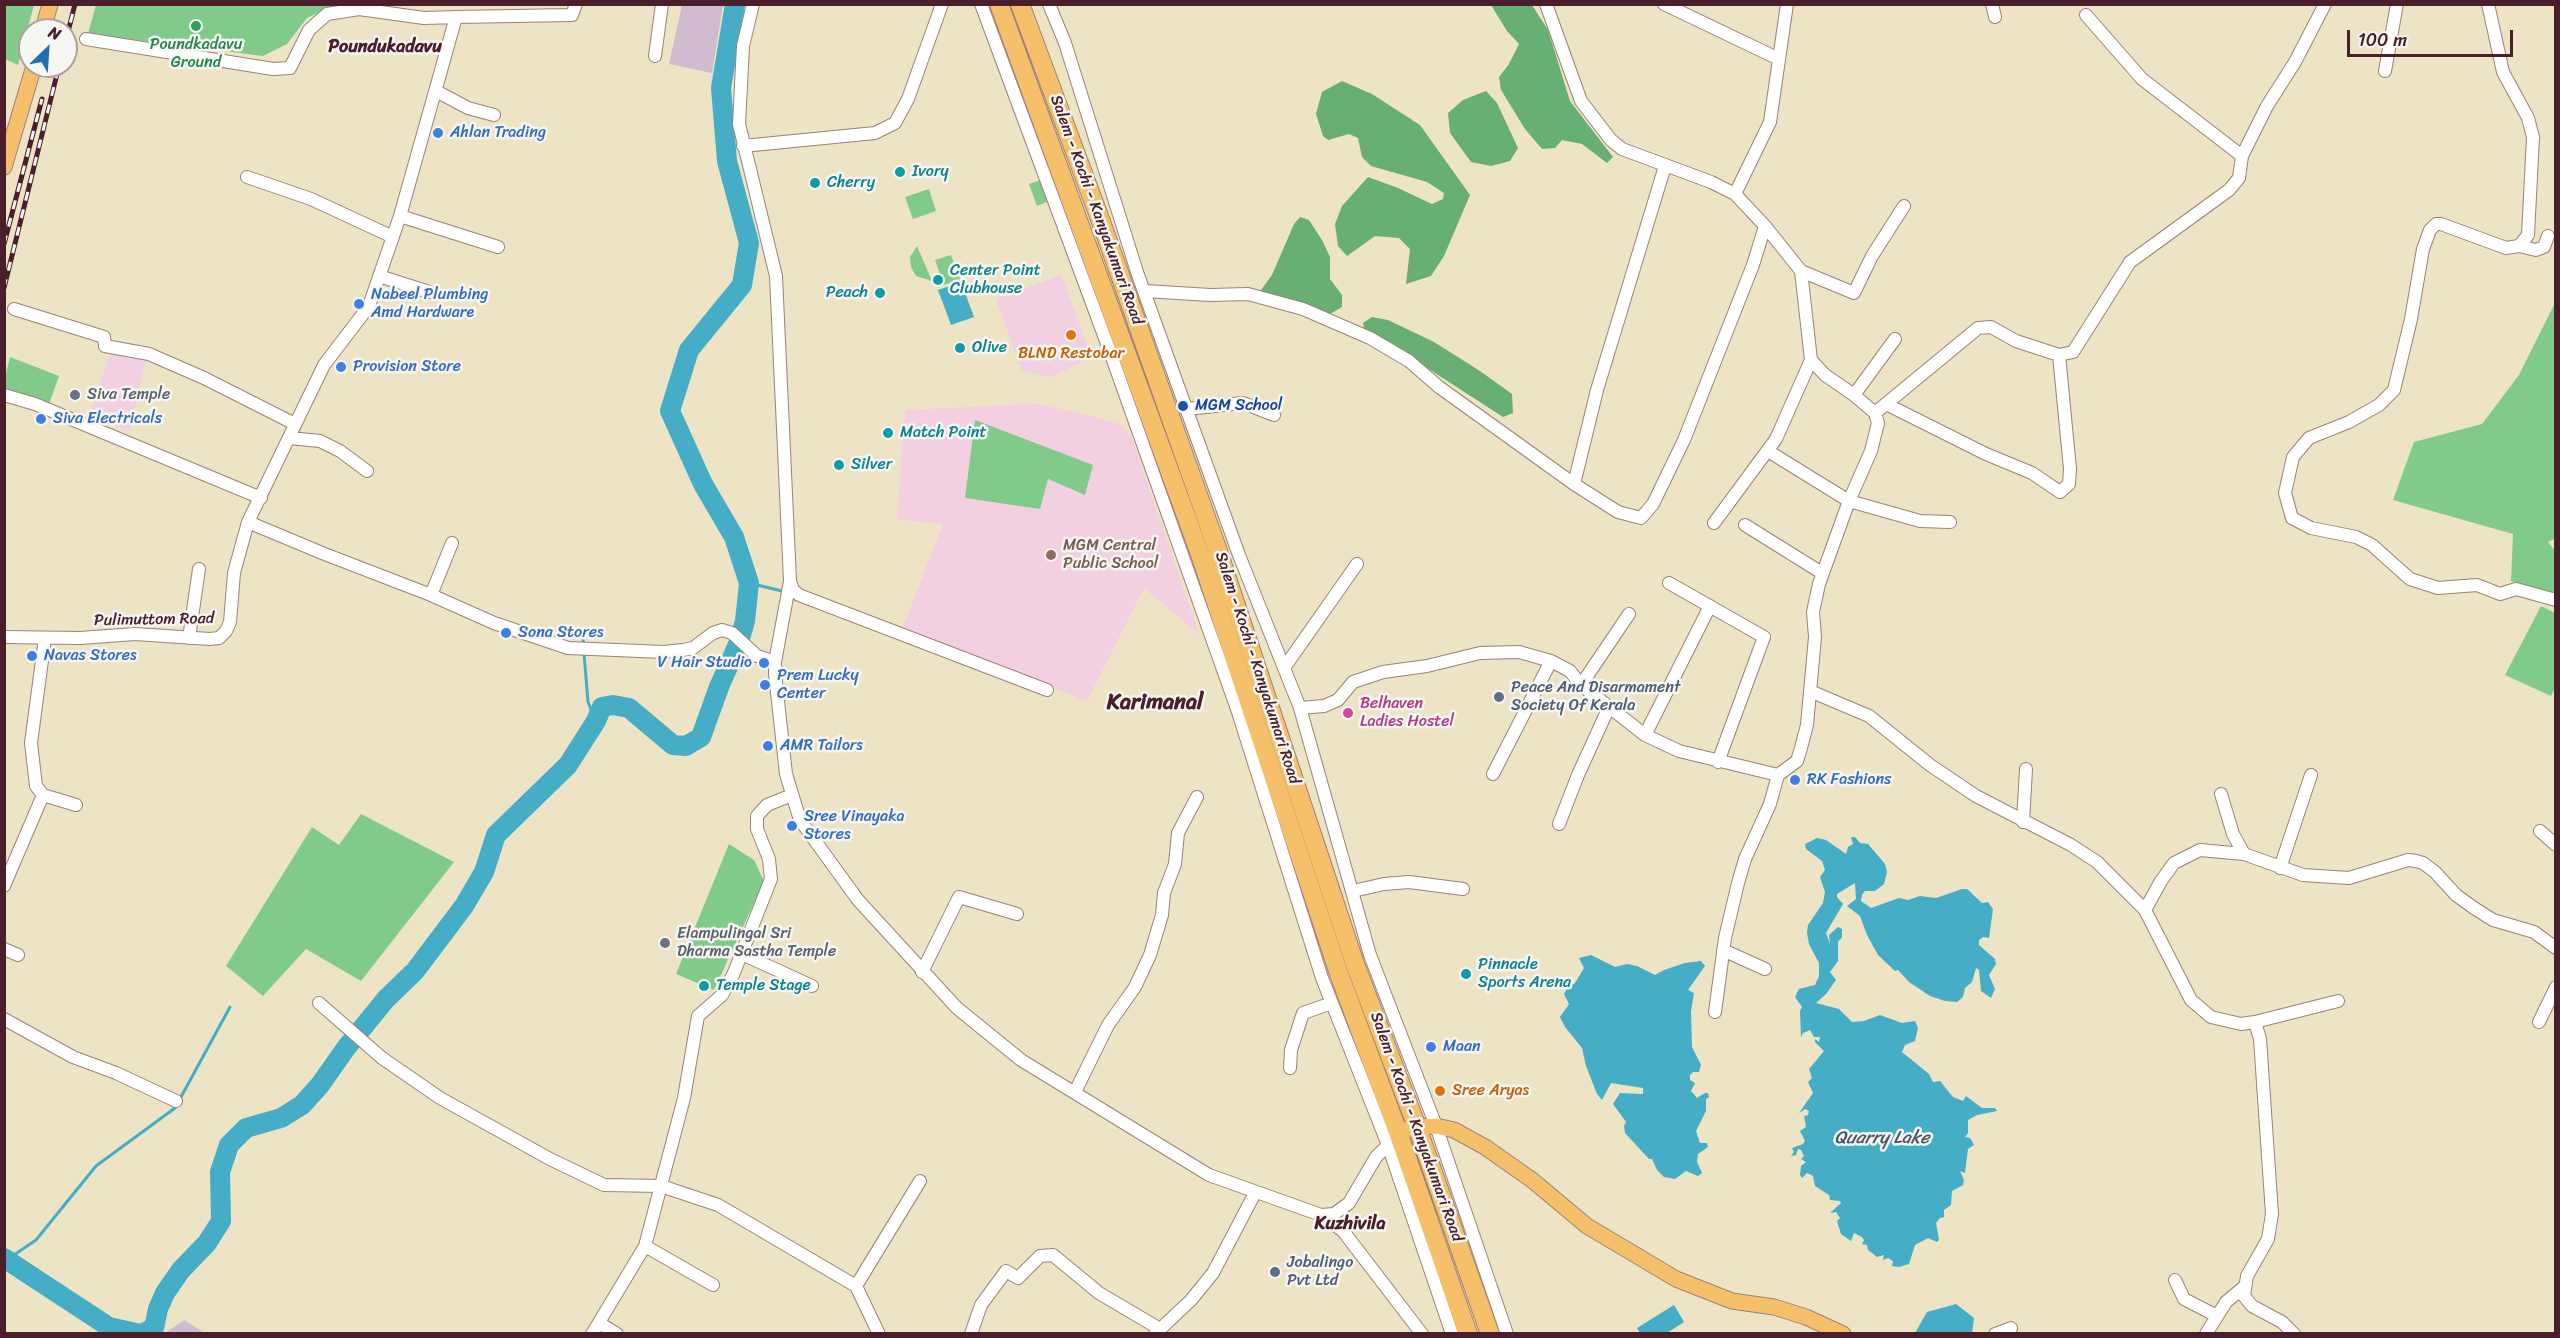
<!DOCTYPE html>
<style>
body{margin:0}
#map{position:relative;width:2560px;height:1338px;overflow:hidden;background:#ede3c5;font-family:Sriracha,sans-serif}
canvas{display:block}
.frame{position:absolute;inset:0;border:6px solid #4a1f2b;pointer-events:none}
.north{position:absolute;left:18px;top:18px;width:60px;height:60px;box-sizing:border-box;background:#f6f6f2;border:2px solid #b1a0a2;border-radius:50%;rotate:25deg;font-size:16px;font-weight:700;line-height:24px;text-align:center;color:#4a1f2b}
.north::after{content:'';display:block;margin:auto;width:21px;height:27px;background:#1f6fb2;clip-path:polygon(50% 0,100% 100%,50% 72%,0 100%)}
.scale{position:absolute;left:2347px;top:30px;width:166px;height:27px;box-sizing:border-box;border:3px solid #4a1f2b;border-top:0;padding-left:8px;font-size:18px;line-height:21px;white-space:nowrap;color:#4a1f2b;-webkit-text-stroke:4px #f6f6f2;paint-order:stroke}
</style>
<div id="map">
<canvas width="2560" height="1338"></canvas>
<div class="frame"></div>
<div class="north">N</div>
<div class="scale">100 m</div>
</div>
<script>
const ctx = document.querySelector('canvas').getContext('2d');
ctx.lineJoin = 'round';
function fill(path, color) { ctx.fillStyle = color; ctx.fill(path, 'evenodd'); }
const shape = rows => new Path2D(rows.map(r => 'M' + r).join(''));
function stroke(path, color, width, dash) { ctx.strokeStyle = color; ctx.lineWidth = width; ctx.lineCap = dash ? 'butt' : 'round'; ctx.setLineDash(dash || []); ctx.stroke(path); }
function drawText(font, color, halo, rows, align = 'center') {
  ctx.font = font + ' Sriracha,sans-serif'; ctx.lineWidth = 5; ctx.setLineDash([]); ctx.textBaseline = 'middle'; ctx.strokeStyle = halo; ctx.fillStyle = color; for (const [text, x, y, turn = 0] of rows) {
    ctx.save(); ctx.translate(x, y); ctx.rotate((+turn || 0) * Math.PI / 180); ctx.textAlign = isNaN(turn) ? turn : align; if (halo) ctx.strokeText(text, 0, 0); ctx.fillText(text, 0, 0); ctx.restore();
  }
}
fill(shape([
 [1061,275,1092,357,1051,377,1022,371,996,299],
 [112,349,146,359,130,431,89,415],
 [1037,404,1088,415,1124,426,1132,438,1199,634,1144,588,1087,701,902,630,943,524,897,519,905,410]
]), '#f2cfe1');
fill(shape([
 [682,5,723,5,712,73,669,64],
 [184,1320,205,1333,165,1333]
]), '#cfbdcf');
fill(shape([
 [4,5,34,5,18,65,5,59],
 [96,5,336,5,307,18,287,44,263,56,88,34],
 [1040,180,1047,202,1037,206,1029,184],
 [929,189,936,211,913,219,905,197],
 [917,246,932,281,916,276,911,267,910,257],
 [951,255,960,279,944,285,935,260],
 [2555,303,2556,538,2548,542,2555,551,2555,595,2511,581,2513,534,2393,500,2414,442,2482,424,2519,375],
 [10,357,59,376,49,404,5,389,5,378],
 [975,420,1093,465,1085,495,1048,479,1040,509,965,498],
 [2541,606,2555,613,2555,688,2551,696,2505,675],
 [361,814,454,862,361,981,306,949,263,996,226,966,312,827,339,845],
 [729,844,754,860,764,881,714,990,676,974]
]), '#80cb89');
fill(shape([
 [1491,5,1532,5,1548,30,1570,101,1613,157,1607,163,1582,144,1562,140,1555,148,1542,149,1525,129,1501,90,1499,77,1509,64,1519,44,1507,31],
 [1342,81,1372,94,1420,125,1470,195,1444,256,1431,276,1406,284,1410,249,1399,238,1375,236,1347,256,1338,246,1335,224,1342,206,1368,177,1398,188,1432,204,1443,199,1444,193,1427,182,1371,166,1362,157,1358,138,1349,134,1328,140,1323,136,1316,114,1322,92],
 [1486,91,1497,103,1518,148,1510,161,1491,166,1471,162,1450,133,1448,113,1463,100],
 [1300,217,1309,220,1322,240,1330,257,1330,279,1342,295,1342,307,1328,315,1266,298,1261,290,1272,275,1294,224],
 [1372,317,1388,320,1434,342,1480,371,1512,394,1513,413,1503,417,1401,351,1365,333,1363,323]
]), '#68af75');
fill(shape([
 [961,282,974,317,951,325,938,290],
 [1851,837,1855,837,1860,843,1868,844,1885,864,1887,872,1884,884,1875,891,1865,891,1862,895,1861,901,1871,908,1899,898,1908,900,1920,896,1936,898,1962,889,1967,889,1982,903,1988,902,1993,909,1989,938,1983,937,1979,940,1979,945,1995,959,1996,964,1989,975,1995,989,1991,998,1981,991,1979,970,1976,968,1972,982,1965,988,1963,997,1957,1002,1945,1001,1930,996,1909,982,1898,970,1895,971,1878,955,1867,935,1860,916,1847,906,1856,899,1855,883,1837,894,1837,897,1843,904,1826,933,1830,944,1829,935,1838,927,1842,929,1842,937,1838,942,1838,961,1830,972,1836,980,1826,994,1816,1003,1839,1009,1852,1022,1864,1021,1880,1015,1902,1023,1915,1021,1918,1028,1915,1041,1905,1045,1902,1052,1929,1074,1933,1082,1940,1081,1953,1097,1963,1101,1966,1096,1982,1108,1995,1108,1997,1111,1977,1115,1968,1120,1968,1133,1965,1137,1970,1138,1974,1145,1968,1149,1965,1173,1960,1171,1964,1180,1963,1185,1952,1191,1951,1205,1944,1210,1944,1217,1940,1218,1936,1223,1939,1240,1937,1242,1928,1238,1915,1245,1909,1264,1899,1267,1892,1266,1893,1261,1888,1258,1883,1260,1884,1255,1877,1257,1868,1250,1867,1245,1862,1244,1864,1240,1862,1237,1854,1233,1851,1241,1841,1234,1837,1221,1840,1218,1836,1212,1830,1213,1841,1203,1840,1201,1830,1200,1829,1195,1815,1186,1813,1176,1807,1173,1802,1178,1800,1175,1801,1166,1806,1162,1801,1159,1804,1156,1801,1150,1798,1149,1796,1155,1791,1156,1794,1152,1792,1148,1803,1144,1805,1141,1800,1131,1806,1127,1804,1116,1808,1115,1809,1111,1805,1109,1799,1113,1813,1093,1808,1082,1812,1078,1809,1069,1824,1051,1815,1042,1815,1039,1819,1042,1820,1037,1814,1037,1810,1030,1803,1033,1801,1037,1800,1011,1802,1007,1795,997,1799,989,1815,985,1819,976,1819,963,1809,944,1807,933,1808,925,1823,903,1825,892,1820,877,1825,870,1822,861,1806,849,1805,844,1817,838,1826,840,1846,854,1848,847,1853,844],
 [1591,955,1615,967,1627,964,1637,966,1655,975,1664,970,1685,963,1701,961,1705,966,1688,990,1694,993,1691,1011,1692,1047,1701,1065,1699,1072,1693,1072,1690,1075,1690,1080,1695,1083,1691,1091,1697,1098,1705,1093,1708,1093,1709,1097,1706,1099,1706,1111,1696,1131,1700,1143,1707,1143,1708,1147,1698,1154,1697,1162,1702,1173,1698,1176,1686,1171,1675,1179,1664,1177,1657,1170,1652,1159,1649,1159,1625,1133,1624,1126,1626,1122,1613,1104,1620,1093,1643,1094,1643,1088,1611,1083,1602,1100,1597,1094,1586,1066,1582,1048,1565,1027,1560,1017,1569,1004,1564,994,1566,990,1575,983,1584,968,1579,958],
 [1956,1304,1974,1318,1972,1333,1915,1333,1927,1312],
 [1674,1305,1684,1322,1667,1333,1640,1333,1637,1328]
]), '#45adc5');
stroke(shape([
 [749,583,782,591],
 [582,631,584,647],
 [584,653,588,702,596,721],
 [18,1264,8,1259,36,1240,96,1166,175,1108,230,1007]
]), '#45adc5', 3);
stroke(shape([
 [4,1258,109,1327,140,1334],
 [141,1334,154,1328,158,1309,165,1293,181,1270,207,1243,221,1221,220,1172,229,1145,246,1128,281,1118,302,1105,320,1085,346,1048,386,999,415,971,464,906,484,872,496,835,568,765,596,721,602,707,613,705,629,708,673,745,686,746,701,737,719,687,739,642,745,621,749,583,734,537,703,484,670,411,689,350,742,285,749,243,727,161,721,88,735,4]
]), '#45adc5', 20);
const minor = shape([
 [753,4,743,46,739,124,776,276,790,581,775,662,775,674,786,774,800,820,858,900,957,1008,1021,1060,1209,1175,1321,1215,1334,1214,1349,1203,1376,1157,1388,1145,1452,1334],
 [981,4,1109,349,1237,709,1322,978,1388,1145,1392,1140],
 [1049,4,1065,43,1138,275,1239,555,1300,708,1370,955,1436,1126,1507,1334],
 [1664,4,1779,59],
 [1992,4,1995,17],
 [2488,4,2503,72,2528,118,2533,137,2528,235,2519,246,2506,248,2441,224,2436,224,2430,230,2423,249,2411,319,2394,390,2379,405,2349,422,2309,438,2293,457,2285,493,2292,518,2311,528,2356,537,2372,545,2410,579,2438,588,2477,585,2500,594,2516,589,2556,600],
 [2086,15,2142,79,2242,156],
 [456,17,572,15,576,4],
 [86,39,273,69,290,68,309,30,327,14,359,9],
 [655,56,662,4],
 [2385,71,2397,4],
 [436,91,468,108,494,115],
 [743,146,875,133,895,123,908,99,942,4],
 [247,177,311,199,393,237],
 [1735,194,1770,122,1787,4],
 [400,216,498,247],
 [2519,246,2536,250,2544,247,2548,236],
 [1801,271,1854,293,1872,256,1904,206],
 [379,276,429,292],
 [1145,291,1210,295,1248,294,1303,309,1370,338,1409,361,1439,387,1574,484,1618,512,1641,518,1653,504,1684,440,1753,265,1765,226],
 [14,309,104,337,105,346,149,354,204,378,295,424],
 [4,395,35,404,261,498],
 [1854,395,1895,339],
 [1886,404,1986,454,2032,473,2060,492,2069,484,2070,469,2059,355],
 [1187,409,1243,403,1274,415],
 [1875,413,1978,328,1991,327,2016,341,2059,355,2073,352,2130,262,2229,190,2239,178,2242,156,2267,106,2295,62,2325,4],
 [289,438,320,441,340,451,367,471],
 [1768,451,1849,501,1920,521,1950,522],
 [1574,484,1597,390,1665,166],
 [248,522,322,553,431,595,494,623,568,648,663,652,683,650,693,648,713,633,722,630,732,633,757,656,775,662],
 [1714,523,1776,439,1811,360],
 [1745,525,1822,573],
 [790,581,793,590,799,595,1047,690],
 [1669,583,1764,637,1718,762],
 [431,595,452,543],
 [4,637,80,638,135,634,210,639,219,638,226,631,230,622,234,573,248,522,324,365,369,306,400,216,456,17,424,18,359,9,360,4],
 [189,638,199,569],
 [1284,668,1357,564],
 [1581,685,1629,614],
 [1810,691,1869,716,1930,765,1976,796,2071,845,2097,862,2145,910,2191,1000,2211,1017,2241,1024,2255,1022,2260,1039,2272,1214,2268,1239,2247,1276,2244,1296,2252,1306,2282,1322,2294,1334],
 [1300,708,1324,706,1338,700,1353,682,1383,672,1427,666,1480,653,1519,652,1551,661,1570,671,1581,685,1645,735,1679,751,1778,775,1797,761,1801,748,1807,725,1815,637,1813,612,1819,584,1849,501,1871,451,1878,423,1875,413,1854,395,1825,375,1811,360,1801,271,1765,226,1735,194,1711,182,1622,149,1611,140,1581,101,1546,4],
 [1645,735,1710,606],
 [1493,774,1551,661],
 [2221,794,2233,834,2244,854],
 [43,795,76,805],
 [2023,822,2026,769],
 [1559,824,1578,775,1609,707],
 [2540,831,2556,845],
 [2280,868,2311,775],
 [4,886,43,795,36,786,31,743,45,638],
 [1353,891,1384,884,1409,882,1463,889],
 [2145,910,2161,881,2174,863,2200,850,2244,854,2303,875,2349,878,2408,860,2416,861,2423,863,2435,872,2456,895,2474,908,2493,920,2534,932,2556,948],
 [4,949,18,955],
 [1723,950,1765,969],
 [742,954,812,986],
 [922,972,959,897,1017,914],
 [319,1003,382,1058,440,1098,550,1159,604,1185,661,1186,718,1205,856,1286,879,1334],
 [1715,1012,1725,938,1738,883,1745,859,1770,804,1778,775],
 [4,1019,73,1057,116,1073,176,1101],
 [2255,1022,2338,1001],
 [2539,1022,2556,987],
 [1290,1068,1291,1050,1303,1013,1332,1003],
 [1075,1092,1108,1025,1135,987,1150,955,1162,915,1164,893,1175,864,1178,833,1197,797],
 [1321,1215,1343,1231,1422,1334],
 [645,1246,713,1285],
 [2175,1280,2184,1299,2217,1316],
 [856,1286,920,1181],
 [599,1323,617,1334],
 [592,1334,645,1246,684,1098,698,1016,722,995,733,975,771,879,769,859,757,829,757,816,767,805,792,795],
 [971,1334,981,1305,1006,1271,1018,1278,1040,1256,1053,1255,1099,1293,1160,1329],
 [1155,1334,1191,1300,1213,1273,1255,1193],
 [1995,1334,2011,1328],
 [2206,1334,2226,1302,2244,1287]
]);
const major = shape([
 [43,30,50,4],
 [4,167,34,66],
 [1398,1132,1417,1127,1436,1126,1454,1130,1485,1147,1532,1180,1587,1226,1676,1279,1732,1301,1774,1307,1806,1317,1843,1334]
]);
const highway = shape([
 [999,4,1201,557,1339,974,1398,1132,1468,1334],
 [1020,4,1100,219,1217,548,1355,964,1417,1127,1490,1334]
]);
stroke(minor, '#9c8178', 14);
stroke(major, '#9c8178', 17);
stroke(highway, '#9c8178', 20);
stroke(minor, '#fff', 12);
stroke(major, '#f6c06b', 15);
stroke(highway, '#f6c06b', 18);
const rail = shape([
 [66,40,75,4],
 [4,244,42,99],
 [4,288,59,66]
]);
stroke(rail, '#4a1f2b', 5);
stroke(rail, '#f6f6f2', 3, [9]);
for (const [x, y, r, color] of [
 [196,26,6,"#2e9e5b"],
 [438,133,6,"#3f7fe0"],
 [900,172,6,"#0f9aa8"],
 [815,183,6,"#0f9aa8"],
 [938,280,6,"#0f9aa8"],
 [880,293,6,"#0f9aa8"],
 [359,304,6,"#3f7fe0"],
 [1071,335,6,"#e8710a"],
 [960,348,6,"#0f9aa8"],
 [341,367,6,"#3f7fe0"],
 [75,395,6,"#6b7280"],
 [1183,406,6,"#1a4fb4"],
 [41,419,6,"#3f7fe0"],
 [888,433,6,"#0f9aa8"],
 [839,465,6,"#0f9aa8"],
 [1051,555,6,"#8d6e63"],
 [506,633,6,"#3f7fe0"],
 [32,656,6,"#3f7fe0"],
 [764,663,6,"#3f7fe0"],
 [765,685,6,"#3f7fe0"],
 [1499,697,6,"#5c6f8a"],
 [1348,713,6,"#d1479c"],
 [768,746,6,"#3f7fe0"],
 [1795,780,6,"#3f7fe0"],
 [792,826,6,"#3f7fe0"],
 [665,943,6,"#6b7280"],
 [1466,974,6,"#0f9aa8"],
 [704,986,6,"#0f9aa8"],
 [1431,1047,6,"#3f7fe0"],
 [1440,1091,6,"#e8710a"],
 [1275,1272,6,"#5c6f8a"]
]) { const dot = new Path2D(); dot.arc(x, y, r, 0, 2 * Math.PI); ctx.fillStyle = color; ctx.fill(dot); stroke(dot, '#f6f6f2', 2); }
drawText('16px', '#27864d', '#f6f6f2', [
 ["Poundkadavu",196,45],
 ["Ground",196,63]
]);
drawText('16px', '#366cbe', '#f6f6f2', [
 ["Ahlan Trading",450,133],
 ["Nabeel Plumbing",371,295],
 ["Amd Hardware",371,313],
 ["Provision Store",353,367],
 ["Siva Electricals",53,419],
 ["Sona Stores",518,633],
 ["Navas Stores",44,656],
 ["V Hair Studio",752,663,"right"],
 ["Prem Lucky",777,676],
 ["Center",777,694],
 ["AMR Tailors",780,746],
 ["RK Fashions",1807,780],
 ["Sree Vinayaka",804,817],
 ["Stores",804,835],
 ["Maan",1443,1047]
], 'left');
drawText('16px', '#0d838f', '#f6f6f2', [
 ["Ivory",912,172],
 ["Cherry",827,183],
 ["Center Point",950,271],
 ["Clubhouse",950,289],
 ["Peach",868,293,"right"],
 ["Olive",972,348],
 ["Match Point",900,433],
 ["Silver",851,465],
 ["Pinnacle",1478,965],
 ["Sports Arena",1478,983],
 ["Temple Stage",716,986]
], 'left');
drawText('16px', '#4a1f2b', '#f6f6f2', [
 ["Salem - Kochi - Kanyakumari Road",1096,210,70],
 ["Pulimuttom Road",154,620,-1],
 ["Salem - Kochi - Kanyakumari Road",1257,668,72],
 ["Salem - Kochi - Kanyakumari Road",1416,1127,70]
]);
drawText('16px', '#c56008', '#f6f6f2', [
 ["BLND Restobar",1071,354],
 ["Sree Aryas",1452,1091,"left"]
]);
drawText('16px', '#5b616d', '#f6f6f2', [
 ["Siva Temple",87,395],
 ["Elampulingal Sri",677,934],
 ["Dharma Sastha Temple",677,952]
], 'left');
drawText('16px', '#164399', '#f6f6f2', [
 ["MGM School",1195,406]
], 'left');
drawText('16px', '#785e54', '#f6f6f2', [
 ["MGM Central",1063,546],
 ["Public School",1063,564]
], 'left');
drawText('16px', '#4e5e75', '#f6f6f2', [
 ["Peace And Disarmament",1511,688],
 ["Society Of Kerala",1511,706],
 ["Jobalingo",1287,1263],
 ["Pvt Ltd",1287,1281]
], 'left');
drawText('16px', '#b23c85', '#f6f6f2', [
 ["Belhaven",1360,704],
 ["Ladies Hostel",1360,722]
], 'left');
drawText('bold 18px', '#4a1f2b', '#f6f6f2', [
 ["Poundukadavu",385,47],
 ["Kuzhivila",1350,1224]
]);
drawText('italic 18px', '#485869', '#f6f6f2', [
 ["Quarry Lake",1882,1138]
]);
drawText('bold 22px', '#4a1f2b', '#f6f6f2', [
 ["Karimanal",1155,703]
]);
</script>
